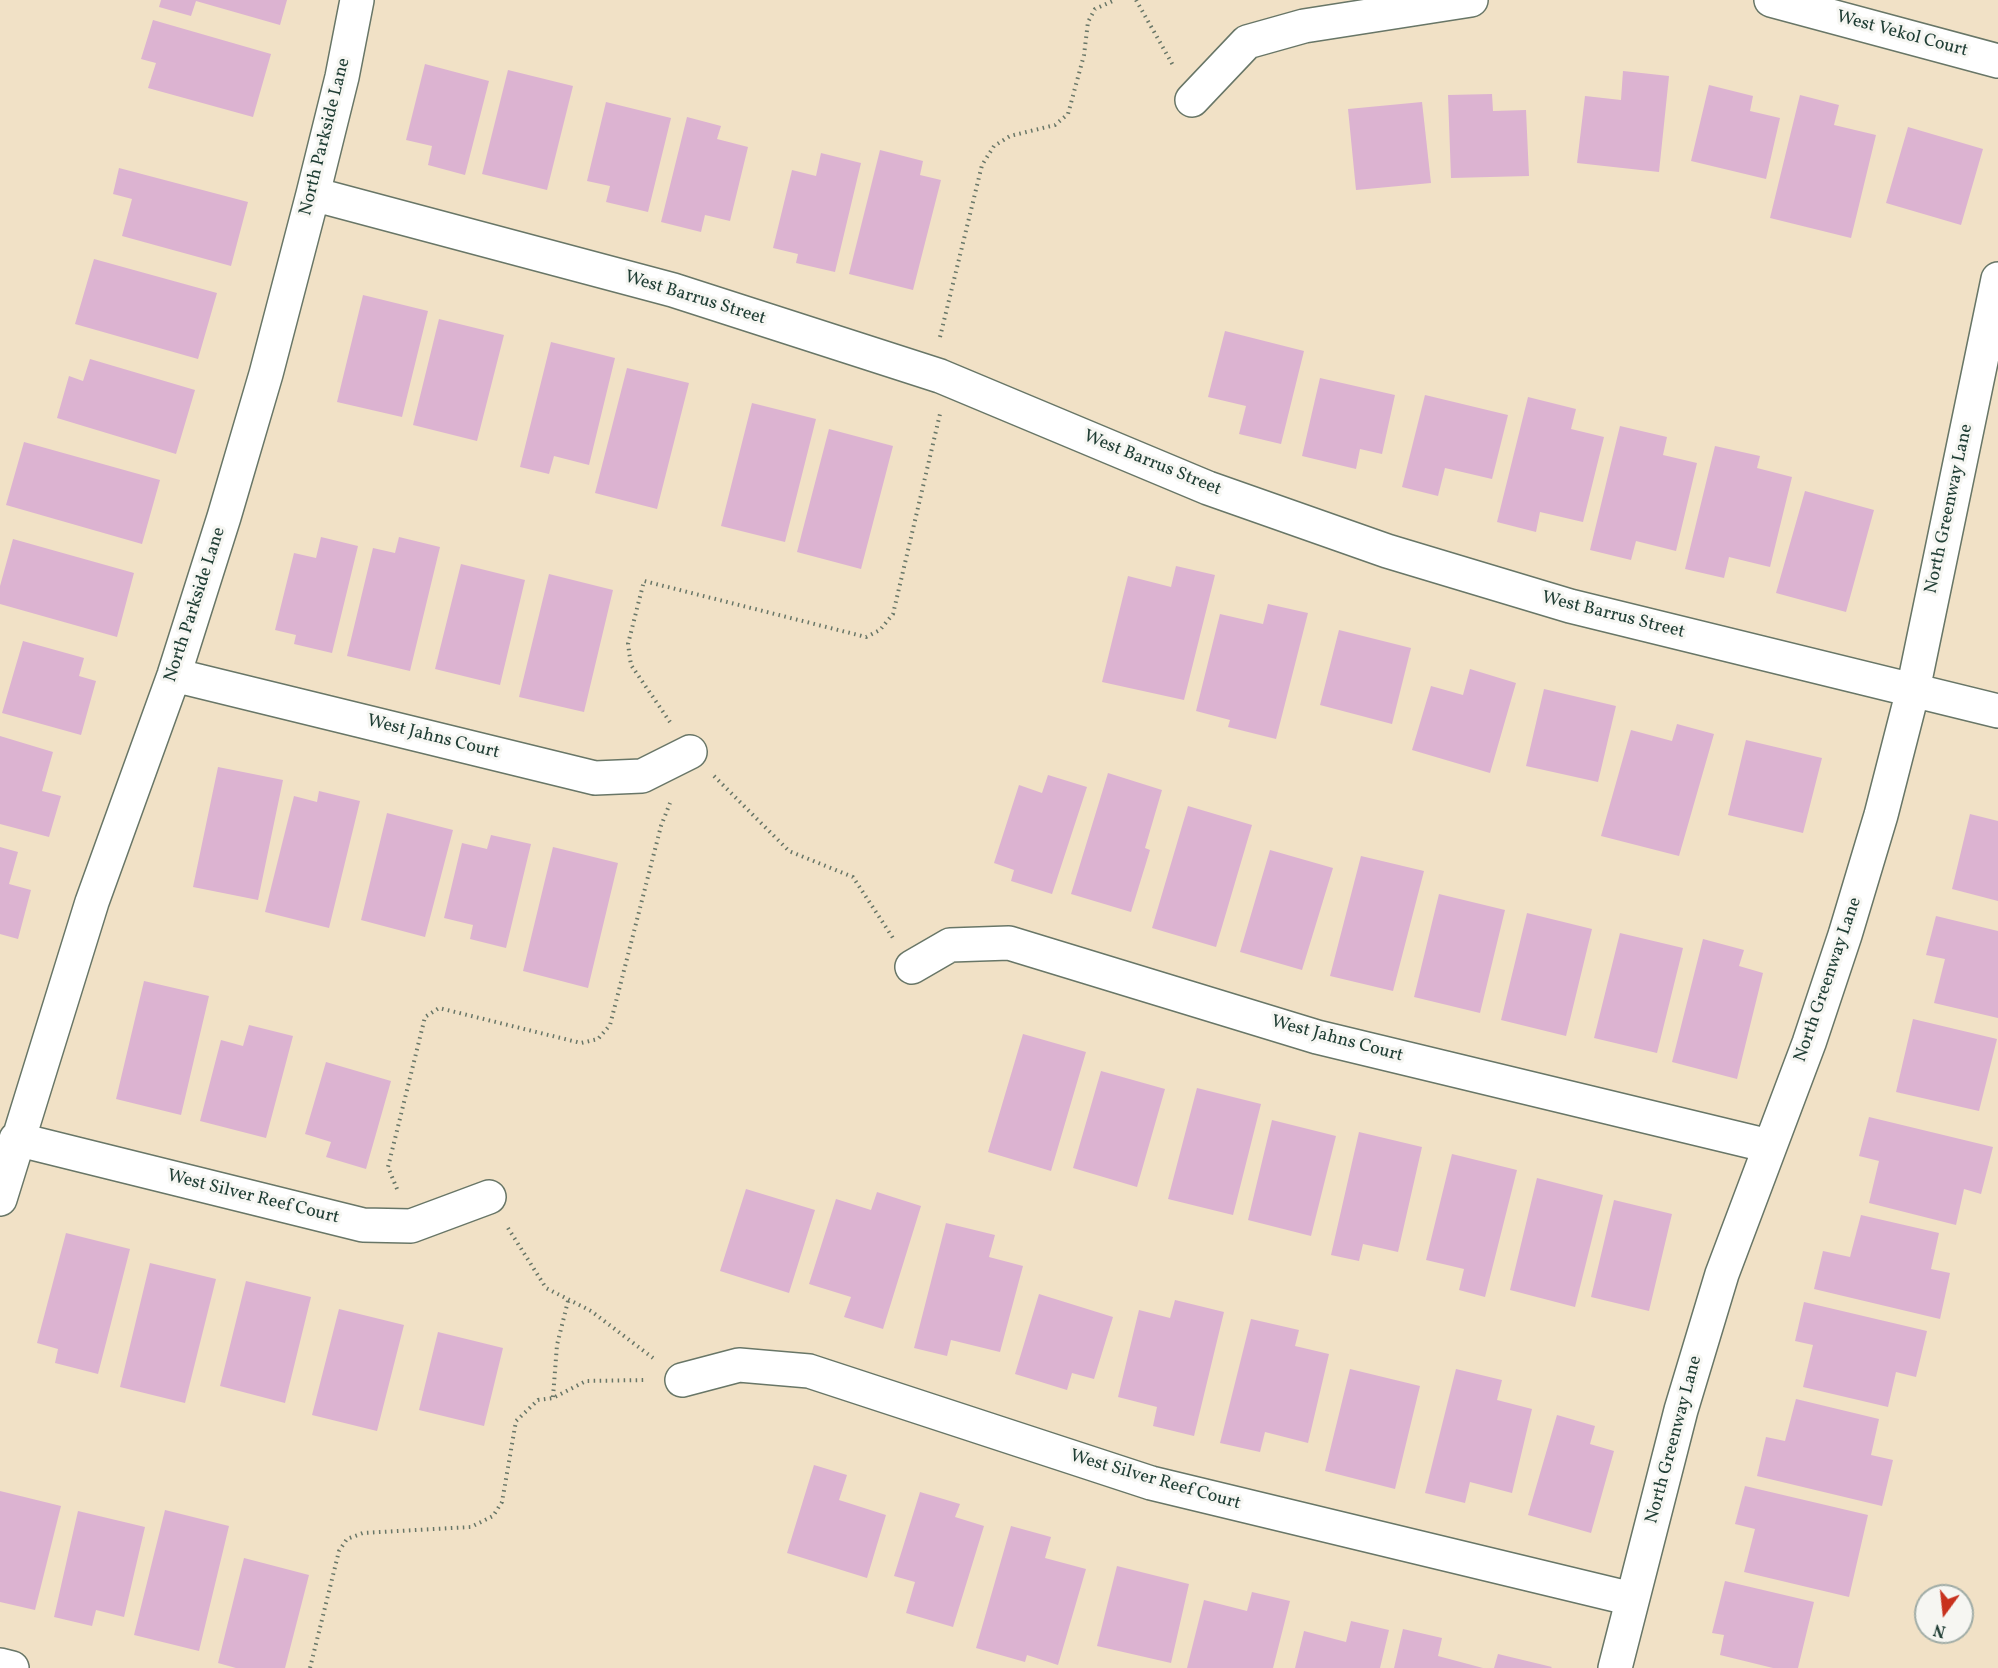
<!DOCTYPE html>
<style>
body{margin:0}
#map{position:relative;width:1998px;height:1668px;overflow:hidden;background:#f1e1c6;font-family:Vollkorn,serif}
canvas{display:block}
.north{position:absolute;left:1914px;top:1584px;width:60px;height:60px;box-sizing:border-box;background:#f6f6f2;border:2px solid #a0aca6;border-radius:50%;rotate:195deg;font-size:16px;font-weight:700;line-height:24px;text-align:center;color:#1f3d34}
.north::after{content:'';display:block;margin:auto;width:21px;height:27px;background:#c8321e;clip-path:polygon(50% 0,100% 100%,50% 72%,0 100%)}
</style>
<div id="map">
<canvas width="1998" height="1668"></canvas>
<div class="north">N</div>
</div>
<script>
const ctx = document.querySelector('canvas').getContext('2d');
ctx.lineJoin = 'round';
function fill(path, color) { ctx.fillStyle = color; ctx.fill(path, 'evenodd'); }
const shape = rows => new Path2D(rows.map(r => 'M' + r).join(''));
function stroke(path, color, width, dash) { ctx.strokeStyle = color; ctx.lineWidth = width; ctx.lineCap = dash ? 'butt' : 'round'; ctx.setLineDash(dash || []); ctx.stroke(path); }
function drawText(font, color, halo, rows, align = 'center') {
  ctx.font = font + ' Vollkorn,serif'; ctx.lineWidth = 6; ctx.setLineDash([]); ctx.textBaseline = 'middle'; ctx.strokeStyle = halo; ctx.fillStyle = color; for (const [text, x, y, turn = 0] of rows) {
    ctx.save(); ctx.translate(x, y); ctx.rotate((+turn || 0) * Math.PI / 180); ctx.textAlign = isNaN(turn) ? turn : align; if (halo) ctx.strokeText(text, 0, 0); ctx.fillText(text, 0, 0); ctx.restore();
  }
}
fill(shape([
 [161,0,287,0,280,25,196,1,191,16,159,7],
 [153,20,271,54,253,117,148,88,156,63,141,59],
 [425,64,489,81,465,175,428,165,432,146,406,140],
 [508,70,573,86,547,190,482,174],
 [1623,71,1669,76,1659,172,1577,163,1585,96,1621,100],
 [1709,85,1753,96,1750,111,1780,118,1766,179,1691,161],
 [1492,94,1493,111,1526,110,1529,176,1451,178,1448,95],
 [1800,95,1839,105,1834,125,1876,135,1851,238,1770,218],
 [606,102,671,118,648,212,606,202,610,186,587,181],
 [1422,102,1431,183,1356,190,1348,109],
 [687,117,721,126,717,139,748,147,730,221,705,215,701,232,661,222],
 [1908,127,1983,149,1961,225,1886,203],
 [880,150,923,161,920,175,941,180,913,290,849,274],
 [821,153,861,163,835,272,796,263,798,254,773,248,792,170,816,176],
 [119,168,248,202,231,266,122,236,132,199,113,194],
 [94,259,217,293,198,359,75,324],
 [363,295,428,311,402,417,337,402],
 [439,319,504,335,477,441,413,425],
 [1225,331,1304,351,1281,444,1239,434,1246,406,1208,397],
 [551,342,615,358,589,465,554,456,549,474,520,467],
 [90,359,195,390,176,454,57,418,69,376,83,381],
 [627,368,689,383,657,509,595,493],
 [1320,378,1395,395,1382,454,1360,449,1356,469,1302,456],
 [1425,395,1508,415,1492,479,1445,468,1438,496,1402,487],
 [1528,397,1576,409,1571,429,1604,437,1583,522,1540,512,1536,532,1497,522],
 [752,403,816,419,785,542,721,526],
 [1620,426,1667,437,1663,455,1697,463,1676,551,1636,541,1631,560,1590,550],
 [829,429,893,446,861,569,797,552],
 [24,442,160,480,142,544,6,505],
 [1715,446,1760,456,1757,468,1792,477,1770,567,1729,557,1724,578,1685,569],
 [1805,491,1874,510,1846,612,1776,593],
 [321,537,358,546,332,653,294,644,296,635,275,630,294,553,316,558],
 [399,537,440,547,410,671,347,656,373,548,395,553],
 [13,539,134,573,117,637,0,604,0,586],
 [461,564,525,580,500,685,435,669],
 [1176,566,1215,575,1184,700,1102,682,1128,576,1171,587],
 [549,574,613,590,584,712,519,697],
 [1268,604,1308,613,1276,739,1228,727,1230,720,1196,711,1220,614,1263,624],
 [1339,630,1411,648,1392,724,1320,705],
 [23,641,84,658,79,676,96,681,81,735,2,713],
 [1470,669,1516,683,1490,773,1412,750,1431,686,1463,695],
 [1544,689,1616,706,1598,782,1526,766],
 [1677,724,1714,734,1679,856,1601,836,1631,730,1672,741],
 [0,736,53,752,42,791,61,796,49,837,0,824],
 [1746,740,1822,758,1803,833,1728,815],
 [218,767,283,780,258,900,193,887],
 [1108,773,1162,790,1145,848,1150,850,1131,912,1071,894],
 [1048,775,1087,787,1052,894,1011,881,1014,870,994,863,1019,785,1042,793],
 [319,791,360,801,329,928,265,912,294,796,317,802],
 [1188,806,1252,825,1216,947,1152,928],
 [387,813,453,830,425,937,361,920],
 [1970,814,1998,821,1998,901,1952,889],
 [491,835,531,844,506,948,470,939,473,925,444,918,462,843,487,849],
 [0,847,18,852,9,884,31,890,18,939,0,934],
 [553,847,618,863,588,988,523,971],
 [1270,850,1333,868,1302,970,1240,952],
 [1361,856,1424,871,1393,991,1330,976],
 [1439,894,1505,910,1480,1013,1414,997],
 [1527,913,1592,929,1566,1036,1501,1020],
 [1936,916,1998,931,1998,1018,1934,1003,1945,959,1926,955],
 [1620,933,1683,948,1657,1053,1594,1038],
 [1703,939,1744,950,1739,966,1763,973,1737,1079,1672,1062],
 [144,981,209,996,181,1115,116,1099],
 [1913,1019,1997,1039,1979,1111,1896,1092],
 [249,1025,293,1036,266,1138,200,1121,221,1040,243,1046],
 [1023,1034,1086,1052,1051,1171,988,1152],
 [326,1062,391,1081,366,1169,326,1157,331,1142,305,1134],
 [1101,1071,1165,1089,1137,1187,1073,1168],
 [1197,1088,1261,1104,1233,1215,1168,1199],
 [1869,1117,1993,1147,1981,1194,1964,1189,1956,1225,1869,1203,1879,1161,1859,1156],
 [1272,1120,1336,1136,1311,1236,1248,1220],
 [1359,1132,1422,1147,1398,1252,1363,1244,1359,1261,1331,1255],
 [1452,1154,1517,1170,1485,1297,1459,1290,1464,1269,1426,1260],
 [1537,1178,1603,1195,1575,1307,1510,1290],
 [746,1189,815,1210,789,1293,720,1271],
 [877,1192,921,1206,883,1329,844,1317,851,1297,809,1284,836,1199,871,1210],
 [1614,1200,1672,1214,1649,1311,1591,1297],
 [1861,1215,1939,1233,1931,1269,1950,1273,1940,1319,1814,1289,1823,1251,1850,1257],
 [946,1223,995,1235,989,1257,1023,1266,1000,1352,951,1340,947,1356,914,1348],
 [66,1233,130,1249,98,1374,55,1363,58,1349,37,1343],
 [150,1263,216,1279,185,1403,120,1387],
 [246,1281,311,1297,285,1403,220,1386],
 [1039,1294,1113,1317,1094,1379,1072,1373,1067,1390,1015,1374],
 [1175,1300,1224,1312,1194,1436,1153,1426,1157,1407,1118,1397,1139,1310,1170,1318],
 [1804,1302,1927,1331,1916,1377,1896,1372,1888,1407,1803,1387,1813,1345,1795,1341],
 [339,1309,404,1325,377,1431,312,1415],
 [1251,1319,1299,1330,1295,1346,1329,1354,1308,1443,1265,1432,1260,1452,1220,1443],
 [438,1332,503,1348,484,1426,419,1410],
 [1350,1369,1420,1386,1395,1489,1325,1471],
 [1456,1369,1502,1380,1497,1400,1532,1409,1512,1493,1470,1482,1465,1503,1425,1493],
 [1796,1399,1879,1419,1871,1455,1893,1460,1882,1506,1757,1476,1766,1437,1785,1441],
 [1557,1415,1595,1426,1590,1444,1614,1451,1591,1533,1528,1515],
 [814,1465,847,1475,839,1500,886,1515,867,1578,787,1553],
 [1745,1486,1868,1515,1849,1597,1744,1572,1755,1529,1735,1524],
 [0,1491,61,1506,35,1610,0,1602],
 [920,1492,960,1504,955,1517,984,1526,953,1627,906,1613,915,1582,894,1576],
 [165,1510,229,1526,199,1651,134,1635],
 [78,1511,145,1527,124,1617,96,1610,92,1626,54,1617],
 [1011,1526,1051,1537,1045,1558,1086,1569,1058,1665,1027,1655,1025,1662,976,1648],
 [244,1558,309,1575,285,1668,236,1668,218,1663],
 [1117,1566,1189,1584,1171,1663,1097,1646],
 [1725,1581,1814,1602,1798,1668,1773,1668,1720,1655,1724,1635,1712,1633],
 [1252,1592,1290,1601,1273,1668,1187,1668,1204,1600,1247,1611],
 [1351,1621,1389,1630,1380,1668,1295,1668,1304,1631,1346,1642],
 [1403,1629,1442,1638,1438,1656,1483,1668,1394,1668],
 [1498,1654,1552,1667,1551,1668,1494,1668]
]), '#dcb3d1');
const minor = shape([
 [1771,0,1998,61],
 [1192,100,1247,42,1304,26,1471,0],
 [313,194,673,290,940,376,1208,488,1387,551,1570,606,1998,711],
 [174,675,595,778,642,776,690,752],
 [912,967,950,945,1009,943,1317,1037,1769,1146],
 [16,1139,363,1225,411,1226,489,1197],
 [0,1199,92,902,174,675,224,517,266,374,313,194,342,77,357,0],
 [682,1380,739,1365,809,1371,1151,1483,1632,1599],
 [0,1665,12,1668],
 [1615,1668,1681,1410,1722,1274,1809,1043,1845,935,1881,815,1913,690,1998,279]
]);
stroke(minor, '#687667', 36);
stroke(shape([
 [1136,0,1174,67],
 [940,337,982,165,994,146,1010,136,1055,125,1068,114,1084,55,1088,22,1095,9,1115,0],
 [670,722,631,665,628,644,644,581,866,637,880,630,893,614,940,414],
 [714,776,789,851,853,877,893,938],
 [397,1189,388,1167,425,1017,439,1008,581,1043,598,1039,610,1025,661,826,670,803],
 [508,1228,546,1288,591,1311,653,1358],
 [553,1397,557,1345,568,1301],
 [310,1668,339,1551,347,1539,363,1533,471,1527,493,1516,502,1502,516,1421,538,1400,553,1398,586,1381,646,1380]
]), '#687667', 4, [1.5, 4.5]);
stroke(minor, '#fff', 33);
drawText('18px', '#1f3d34', '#f6f6f2', [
 ["West Vekol Court",1902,35,15],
 ["North Parkside Lane",326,137,-76],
 ["West Barrus Street",695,299,17],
 ["West Barrus Street",1152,464,22],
 ["North Greenway Lane",1950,509,-78],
 ["North Parkside Lane",196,605,-72],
 ["West Barrus Street",1613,616,14],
 ["West Jahns Court",433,738,14],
 ["North Greenway Lane",1829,980,-71],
 ["West Jahns Court",1337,1040,15],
 ["West Silver Reef Court",253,1198,14],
 ["North Greenway Lane",1675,1440,-75],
 ["West Silver Reef Court",1155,1481,16]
]);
</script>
